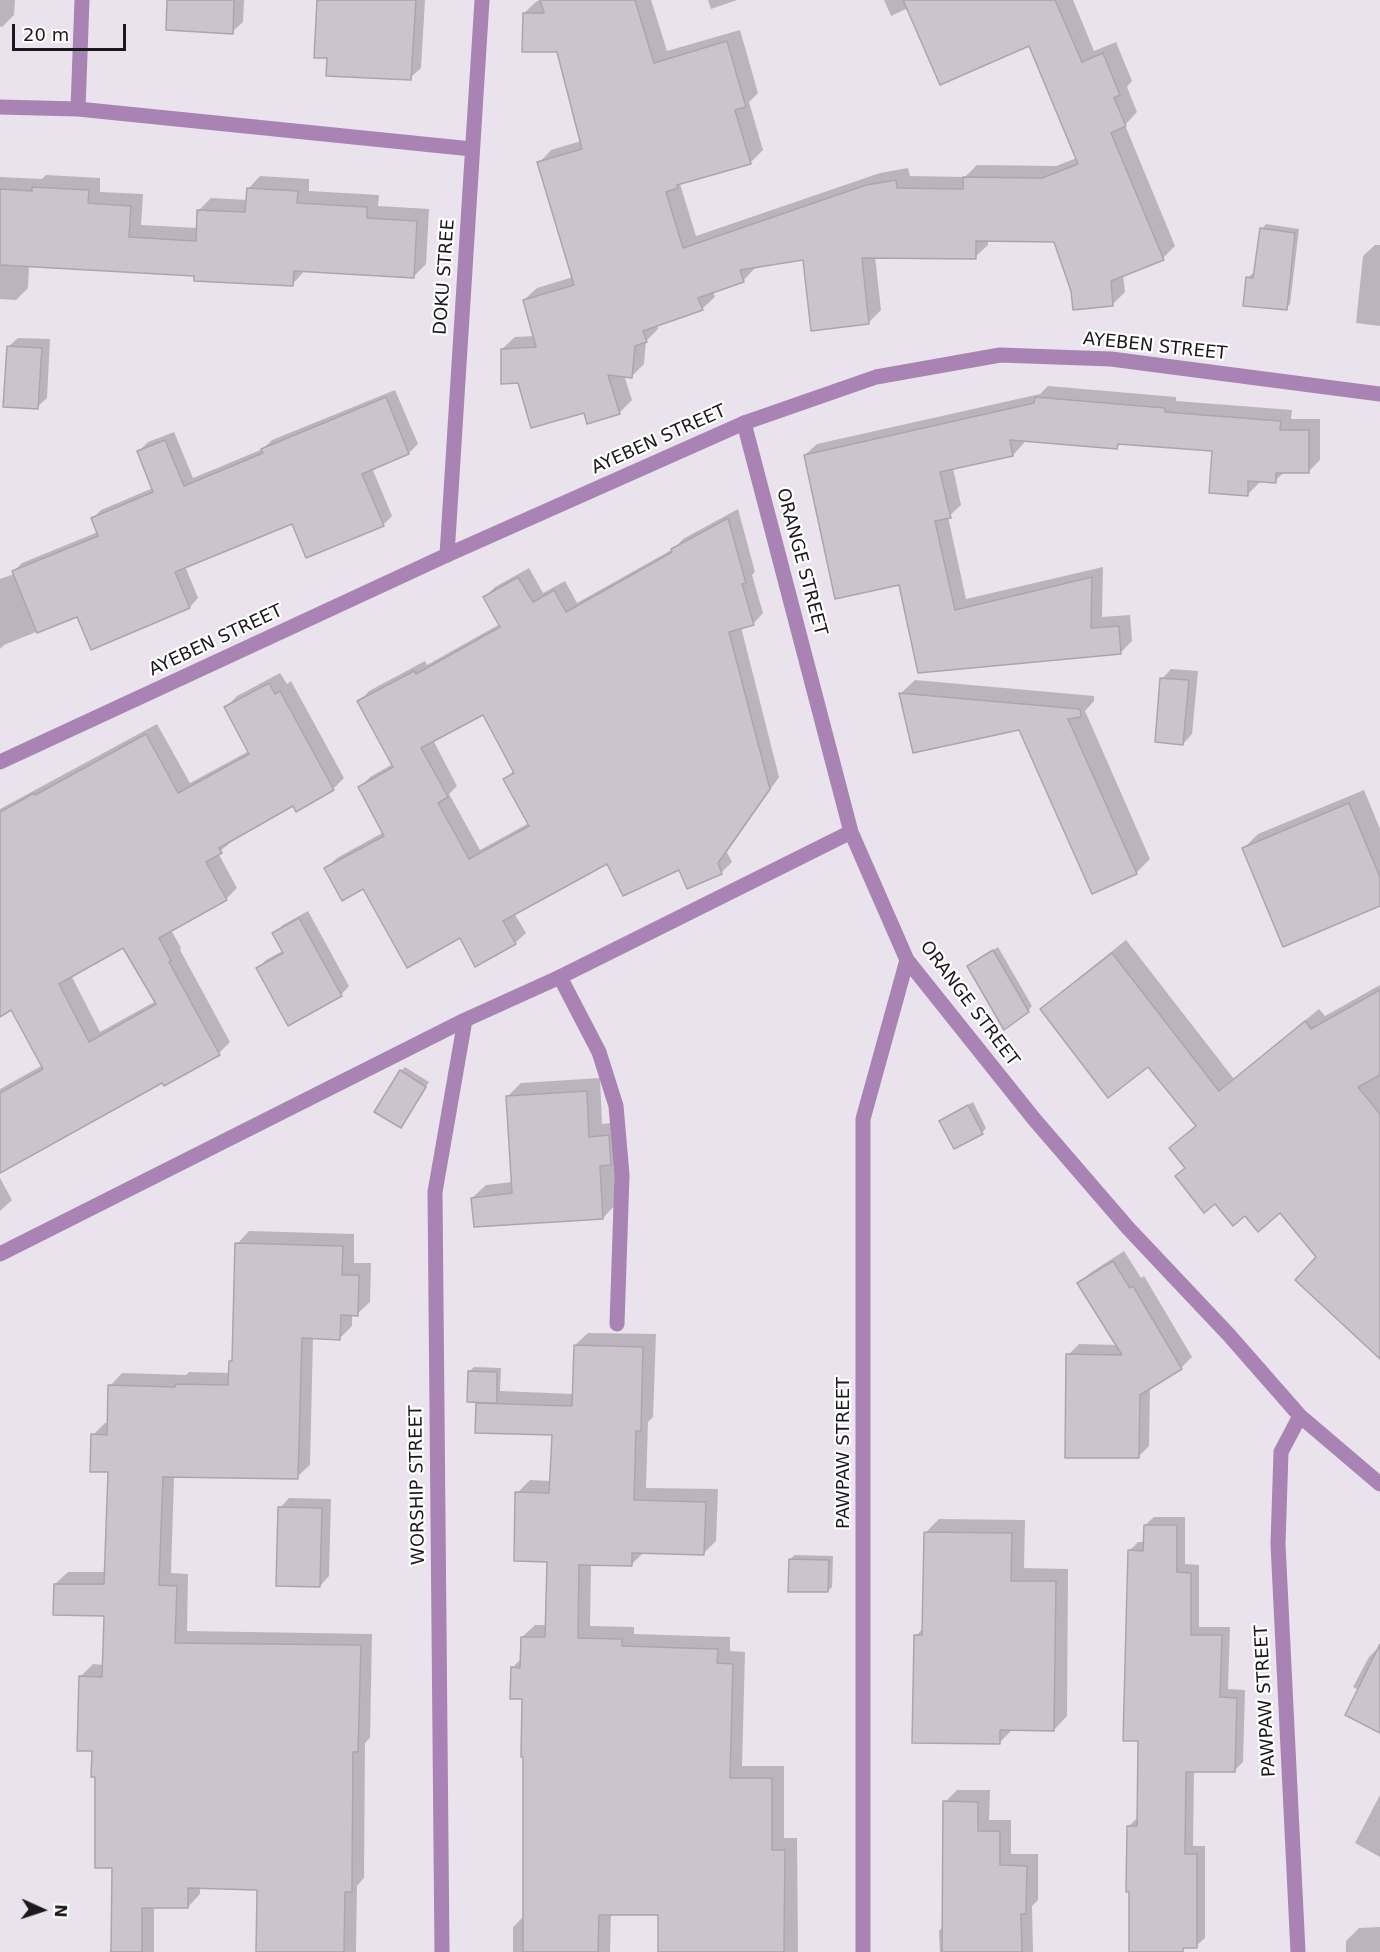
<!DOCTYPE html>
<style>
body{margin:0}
#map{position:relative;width:1380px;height:1952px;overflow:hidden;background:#eae2ec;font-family:"DejaVu Sans",sans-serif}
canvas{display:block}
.north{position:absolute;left:12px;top:1880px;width:60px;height:60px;-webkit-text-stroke:4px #fff;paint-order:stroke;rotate:93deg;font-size:16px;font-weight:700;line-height:24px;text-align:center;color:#1c191d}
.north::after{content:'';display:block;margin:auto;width:21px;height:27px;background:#1c191d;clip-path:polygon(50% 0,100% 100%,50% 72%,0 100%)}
.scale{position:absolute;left:12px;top:24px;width:114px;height:27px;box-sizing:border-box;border:3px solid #1c191d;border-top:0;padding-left:8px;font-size:18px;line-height:21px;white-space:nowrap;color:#1c191d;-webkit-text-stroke:4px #fff;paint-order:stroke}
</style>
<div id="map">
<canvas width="1380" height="1952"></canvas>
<div class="north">N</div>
<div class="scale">20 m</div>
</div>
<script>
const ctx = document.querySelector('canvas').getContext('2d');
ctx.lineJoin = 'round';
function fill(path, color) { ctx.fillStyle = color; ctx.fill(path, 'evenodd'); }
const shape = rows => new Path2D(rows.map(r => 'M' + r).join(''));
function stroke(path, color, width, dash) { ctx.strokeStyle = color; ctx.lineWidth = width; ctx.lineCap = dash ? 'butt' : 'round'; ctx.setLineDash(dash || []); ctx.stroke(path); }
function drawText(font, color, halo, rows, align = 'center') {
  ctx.font = font + ' "DejaVu Sans",sans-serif'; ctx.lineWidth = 4.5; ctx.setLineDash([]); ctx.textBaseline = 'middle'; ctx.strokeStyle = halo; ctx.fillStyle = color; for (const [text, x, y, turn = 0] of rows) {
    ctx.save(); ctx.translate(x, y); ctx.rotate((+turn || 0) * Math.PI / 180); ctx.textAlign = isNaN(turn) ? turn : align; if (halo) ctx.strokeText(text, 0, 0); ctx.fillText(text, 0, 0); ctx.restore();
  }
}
fill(shape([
 [0,0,15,0,14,15,2,27,0,26],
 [169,0,244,0,243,22,232,32],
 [319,0,425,0,421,68,410,78,328,57],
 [541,0,651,0,667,51,740,30,758,93,749,102,763,150,750,163,682,182,680,184,696,236,880,173,908,168,910,176,965,177,977,165,1056,166,1077,158,1030,44,908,8,891,16,884,0,1073,0,1094,51,1116,42,1132,81,1127,87,1137,112,1125,125,1175,246,1163,258,1123,275,1125,292,1112,305,1073,291,1055,241,988,240,988,245,975,257,875,256,881,310,868,323,804,258,755,266,755,268,743,281,713,291,715,297,702,309,657,325,658,329,646,341,644,364,632,376,624,375,632,400,619,413,585,411,519,382,502,349,515,337,535,336,524,300,537,288,573,277,539,163,551,150,581,141,558,51,524,13,537,1],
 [708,0,737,0,711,9],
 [46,175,100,178,100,192,143,194,141,225,198,228,199,210,211,198,248,200,248,189,260,176,309,179,309,191,379,195,378,206,429,209,426,264,414,276,305,270,292,285,195,274,29,265,28,288,16,300,0,299,0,177,42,179],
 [1266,224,1299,229,1290,304,1286,308,1247,278,1252,274,1255,274,1262,229],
 [1375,245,1380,245,1380,326,1356,323,1363,256],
 [18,338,50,339,47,398,37,407,8,347],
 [1048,386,1176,397,1176,401,1292,410,1291,419,1320,419,1320,460,1308,472,1285,471,1275,481,1259,480,1259,483,1247,495,1214,450,1121,443,1117,447,1023,440,1024,443,1013,455,953,468,961,505,948,517,966,599,1103,567,1102,617,1130,615,1132,641,1120,653,919,672,900,583,805,455,817,444,1040,394],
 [395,390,418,444,409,453,372,468,392,516,383,525,293,522,185,566,198,598,190,607,92,648,78,615,4,645,0,649,0,579,14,574,13,572,22,563,98,532,92,519,101,510,153,488,139,451,148,442,174,432,193,478,263,449,272,440],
 [738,509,755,572,752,575,763,613,753,624,741,627,779,777,727,852,732,862,721,873,607,861,514,913,526,933,515,943,460,936,326,869,337,858,384,832,360,787,370,777,393,764,359,702,369,691,425,661,427,665,500,624,485,597,495,587,529,568,543,593,565,581,577,603,675,548,683,539],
 [483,712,514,770,505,780,529,823,480,850,449,794,457,786,433,740],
 [1171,669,1198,671,1192,734,1183,744,1162,679],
 [280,673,287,684,291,681,344,778,333,789,293,804,232,841,218,853,237,888,226,899,171,930,181,948,180,950,230,1042,219,1053,165,1084,163,1081,0,1171,0,1089,43,1065,12,1008,0,995,0,809,157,724,190,783,249,751,226,707,237,696],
 [124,946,156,1001,100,1032,71,975],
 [915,680,1094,696,1094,701,1085,711,1150,859,1136,873,1020,728,901,693],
 [1364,790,1380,829,1380,904,1244,848,1258,834],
 [308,911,349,986,341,995,258,968,266,960,284,950,274,933,283,925],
 [1126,940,1234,1079,1319,1009,1325,1016,1380,985,1380,1343,1318,1257,1280,1211,1246,1214,1186,1167,1171,1148,1197,1124,1148,1065,1042,1009,1056,996],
 [998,947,1032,1006,1028,1011,969,966],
 [405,1067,429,1082,401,1126,401,1071],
 [600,1078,602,1124,622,1122,616,1204,603,1218,472,1198,486,1185,512,1182,507,1097,521,1083],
 [973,1102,986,1128,982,1133,941,1121],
 [0,1178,12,1200,0,1211],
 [249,1231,354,1234,354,1263,371,1263,370,1302,357,1314,352,1314,352,1326,340,1338,313,1337,310,1465,297,1477,174,1476,171,1573,188,1574,187,1631,372,1634,370,1738,365,1743,364,1878,357,1886,356,1952,258,1952,258,1888,200,1887,200,1894,188,1907,154,1906,154,1952,109,1952,113,1949,113,1866,80,1677,93,1664,104,1665,105,1614,55,1584,68,1572,106,1572,109,1471,93,1435,105,1423,109,1423,110,1386,122,1373,186,1375,189,1372,230,1373,230,1362,234,1358,237,1244],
 [1124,1251,1141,1278,1144,1276,1192,1357,1181,1368,1150,1387,1149,1446,1138,1457,1068,1355,1079,1344,1118,1345,1079,1283,1090,1273],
 [588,1333,656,1334,653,1417,648,1422,646,1488,718,1489,716,1541,704,1553,644,1552,631,1565,591,1564,590,1626,634,1627,634,1634,730,1637,730,1651,745,1652,742,1766,784,1766,784,1838,797,1838,798,1952,659,1952,660,1913,611,1913,610,1952,513,1952,513,1927,525,1915,524,1697,512,1668,521,1659,522,1637,535,1625,547,1625,549,1561,517,1493,530,1480,551,1481,554,1434,477,1404,480,1401,469,1372,474,1367,501,1368,500,1391,574,1394,575,1345],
 [289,1498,331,1499,329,1576,320,1586,280,1508],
 [1154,1517,1185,1517,1185,1564,1199,1565,1199,1627,1230,1627,1228,1689,1245,1690,1243,1762,1234,1771,1194,1770,1193,1846,1205,1846,1205,1938,1196,1946,1129,1826,1137,1818,1140,1739,1129,1551,1138,1542,1145,1542,1145,1525],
 [939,1519,1025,1520,1024,1568,1068,1569,1067,1716,1054,1730,1013,1729,999,1743,916,1636,924,1627,925,1533],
 [795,1555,833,1556,832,1587,828,1591,790,1559],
 [1379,1647,1380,1648,1380,1732,1359,1690,1353,1687,1369,1657],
 [957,1790,990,1790,989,1820,1011,1820,1011,1854,1038,1854,1038,1900,1032,1906,1033,1952,940,1952,939,1931,943,1927,945,1802],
 [1380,1795,1380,1857,1355,1843],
 [1380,1927,1380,1952,1346,1952,1346,1941,1359,1928]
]), '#0003');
const building = shape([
 [167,0,234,0,233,34,166,30,167,0],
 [317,0,416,0,411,80,326,76,327,58,314,58,317,0],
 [540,0,635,0,654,63,727,41,746,107,735,110,751,164,677,185,678,188,666,192,683,248,866,185,896,180,897,188,963,189,963,177,1042,178,1078,164,1029,46,940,85,903,0,1055,0,1082,62,1103,53,1120,95,1114,98,1126,126,1111,133,1164,260,1111,281,1113,306,1073,310,1071,291,1054,242,976,241,976,259,862,258,869,324,811,331,803,260,740,270,744,282,698,298,703,310,643,331,647,342,635,346,632,378,608,375,620,414,587,424,584,413,531,428,518,383,501,384,501,349,536,347,523,300,574,285,537,162,582,149,557,52,522,52,523,13,544,13,540,0],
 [32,187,89,190,88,203,131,206,129,237,196,241,197,210,245,212,247,188,298,191,297,203,367,207,367,218,417,221,414,278,294,271,293,286,194,281,194,276,0,265,0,189,32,191,32,187],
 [1260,228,1295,233,1287,310,1243,306,1246,277,1253,278,1260,228],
 [7,346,42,348,38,409,3,407,7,346],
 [386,397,409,454,362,474,384,526,306,558,292,524,175,572,190,608,91,650,77,617,37,633,12,571,98,536,91,518,153,492,137,451,165,440,184,486,263,453,261,449,386,397],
 [1035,397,1165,408,1165,412,1281,421,1280,430,1309,430,1309,473,1276,473,1276,483,1248,481,1248,496,1209,493,1212,451,1118,444,1117,449,1010,440,1013,456,940,472,951,518,935,521,955,610,1092,577,1091,628,1119,626,1121,654,918,673,899,585,835,599,804,455,1034,403,1035,397],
 [728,518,746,583,742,584,754,625,729,632,770,789,718,863,722,874,687,889,679,870,623,896,607,864,503,921,516,944,475,967,460,938,407,968,363,889,342,901,324,868,384,836,358,787,393,767,357,701,414,671,416,674,500,627,483,597,518,577,533,602,554,590,566,612,672,552,671,549,728,518],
 [483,715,514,773,503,779,529,826,469,859,438,803,448,797,421,748,483,715],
 [1160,678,1189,680,1183,745,1155,742,1160,678],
 [269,683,275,694,280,691,334,790,296,812,293,806,219,848,222,853,206,862,227,900,159,938,171,961,169,962,220,1055,164,1086,162,1083,0,1173,0,1093,43,1069,11,1010,0,1017,0,812,34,793,35,795,146,734,178,793,249,754,224,707,269,683],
 [123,948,156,1004,89,1042,59,984,123,948],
 [899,693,1080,709,1081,717,1068,719,1137,874,1092,894,1019,730,913,753,899,693],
 [1349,803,1380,877,1380,906,1283,947,1242,848,1349,803],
 [299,918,342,996,288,1026,256,968,283,953,272,933,299,918],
 [993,950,1029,1012,1004,1030,967,966,993,950],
 [1112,953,1219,1091,1305,1021,1311,1029,1380,990,1380,1075,1358,1087,1380,1114,1380,1359,1295,1280,1316,1257,1280,1213,1258,1232,1245,1216,1233,1226,1215,1204,1204,1213,1175,1176,1185,1168,1169,1148,1196,1126,1148,1067,1108,1098,1040,1009,1112,953],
 [400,1070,426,1087,401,1128,374,1112,400,1070],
 [587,1091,589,1137,609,1135,611,1165,600,1166,603,1219,474,1227,471,1198,512,1193,506,1096,587,1091],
 [968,1105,983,1134,954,1149,939,1121,968,1105],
 [235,1243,343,1246,342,1275,359,1275,358,1316,341,1315,340,1340,302,1338,298,1479,163,1477,159,1585,177,1586,175,1643,361,1645,358,1752,353,1752,352,1892,345,1892,344,1952,256,1952,257,1890,188,1888,188,1908,142,1908,142,1952,111,1952,112,1868,95,1868,95,1777,91,1777,92,1751,77,1751,79,1676,102,1677,104,1616,53,1615,54,1584,104,1584,108,1472,90,1472,91,1434,107,1435,108,1385,175,1387,175,1384,228,1385,229,1361,232,1361,235,1243],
 [1113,1261,1130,1288,1133,1286,1182,1369,1140,1395,1139,1458,1065,1458,1066,1354,1122,1355,1077,1283,1113,1261],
 [574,1345,643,1347,641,1431,636,1431,634,1500,706,1502,704,1555,632,1553,632,1566,579,1565,578,1638,622,1639,622,1646,718,1649,717,1663,733,1664,730,1778,772,1778,772,1850,785,1850,784,1952,658,1952,658,1915,599,1915,598,1952,523,1952,523,1757,521,1757,522,1699,510,1699,511,1667,520,1668,521,1637,545,1637,547,1562,514,1561,515,1492,549,1493,552,1435,475,1433,476,1403,572,1406,574,1345],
 [468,1371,497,1372,497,1403,467,1402,468,1371],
 [278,1507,322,1508,320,1587,276,1586,278,1507],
 [1144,1525,1177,1525,1177,1572,1191,1573,1191,1635,1222,1635,1220,1697,1237,1698,1235,1772,1186,1772,1185,1854,1197,1854,1197,1948,1183,1948,1183,1952,1129,1952,1129,1892,1126,1892,1127,1826,1137,1826,1138,1741,1123,1741,1128,1550,1143,1551,1144,1525],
 [924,1532,1012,1533,1011,1581,1056,1581,1054,1731,1000,1730,1000,1744,912,1743,914,1635,922,1635,924,1532],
 [789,1559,829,1560,828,1592,788,1592,789,1559],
 [1380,1644,1380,1733,1345,1715,1380,1644],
 [943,1801,978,1802,978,1831,1000,1831,1000,1865,1027,1866,1026,1914,1021,1914,1022,1952,942,1952,943,1801]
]);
fill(building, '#cbc3cd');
stroke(building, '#aca5ae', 1.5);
stroke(shape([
 [560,977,599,1052,616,1106,622,1175,617,1324]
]), '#a883b3', 15);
stroke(shape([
 [0,107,78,109,472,149],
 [78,109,82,0],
 [744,423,851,832,907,960,1034,1119,1128,1228,1229,1335,1300,1416,1380,1484],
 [447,555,482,0],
 [0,1254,465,1020,560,977,851,832],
 [442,1952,435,1192,465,1020],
 [863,1952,863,1119,907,960],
 [1298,1952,1278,1544,1281,1452,1300,1416]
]), '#a883b3', 15);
stroke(shape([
 [0,762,447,555,744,423,876,377,1000,355,1111,359,1380,394]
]), '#a883b3', 15);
drawText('18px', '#1c191d', '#fff', [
 ["DOKU STREE",445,277,-86],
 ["AYEBEN STREET",1155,347,6],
 ["AYEBEN STREET",659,440,-24],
 ["ORANGE STREET",801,562,75],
 ["AYEBEN STREET",216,641,-25],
 ["ORANGE STREET",969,1004,53],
 ["PAWPAW STREET",844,1453,-90],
 ["WORSHIP STREET",418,1485,-91],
 ["PAWPAW STREET",1266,1701,-93]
]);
</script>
